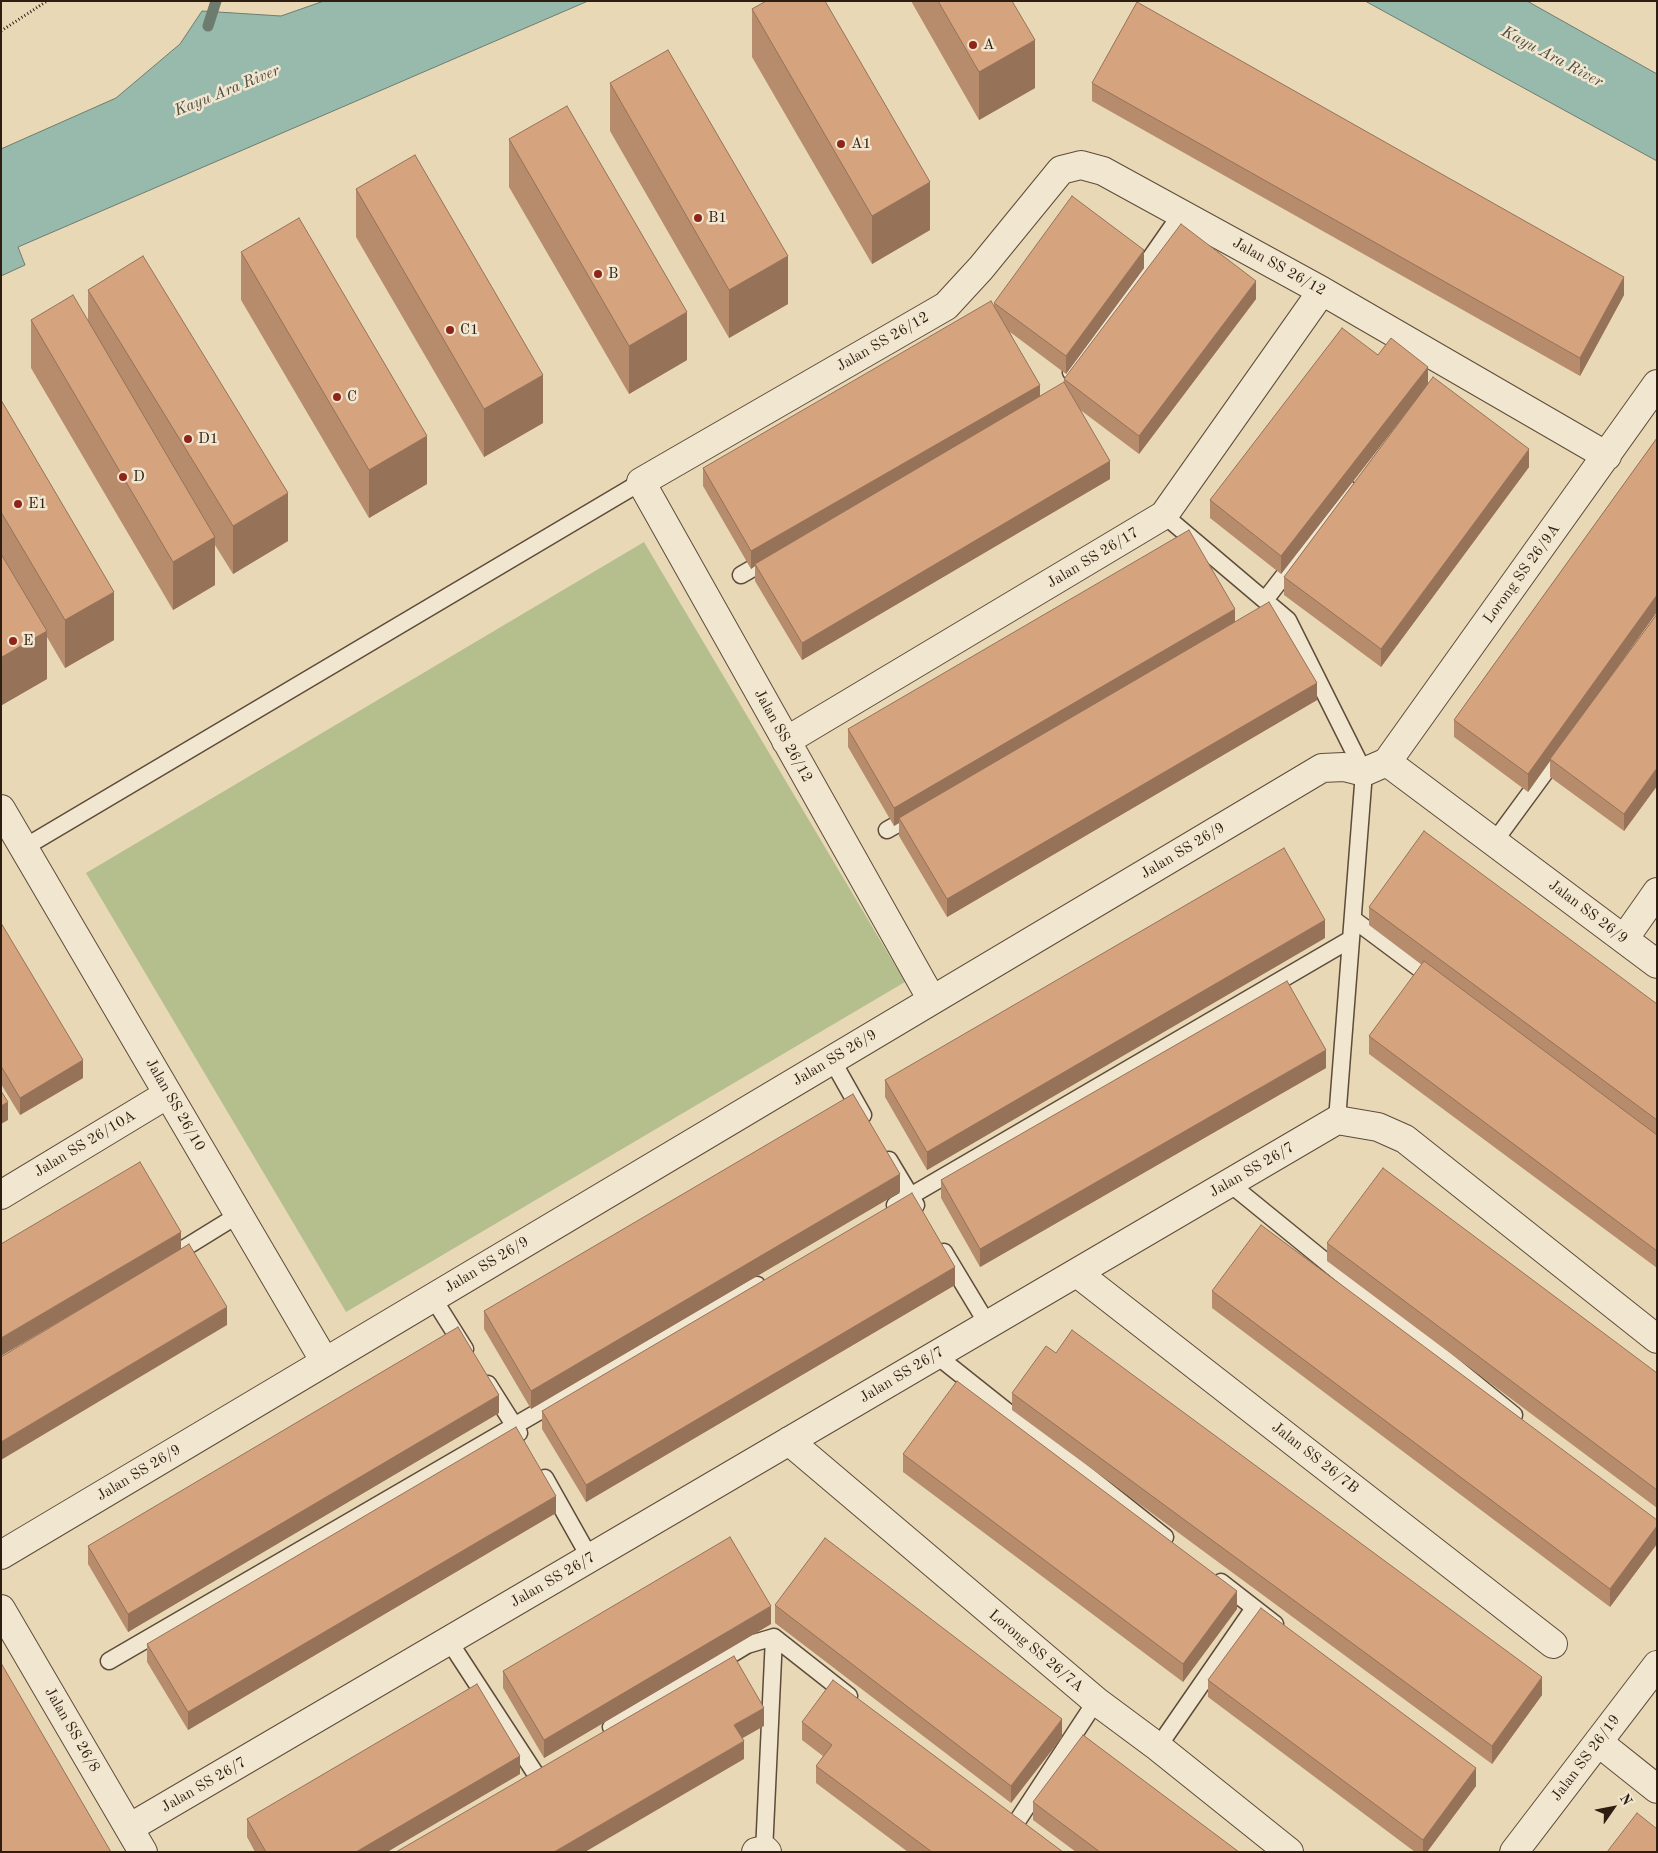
<!DOCTYPE html>
<style>
body{margin:0}
#map{position:relative;width:1658px;height:1853px;overflow:hidden;background:#e9d8b6;font-family:"Old Standard TT",serif}
canvas{display:block}
.frame{position:absolute;inset:0;border:2px solid #2e1e11;pointer-events:none}
.north{position:absolute;left:1588px;top:1783px;width:50px;height:50px;-webkit-text-stroke:4px #f1e6d0;paint-order:stroke;rotate:57deg;font-size:14px;font-weight:700;line-height:20px;text-align:center;color:#2e1e11}
.north::after{content:'';display:block;margin:auto;width:18px;height:22px;background:#2e1e11;clip-path:polygon(50% 0,100% 100%,50% 72%,0 100%)}
</style>
<div id="map">
<canvas width="1658" height="1853"></canvas>
<div class="frame"></div>
<div class="north">N</div>
</div>
<script>
const ctx = document.querySelector('canvas').getContext('2d');
ctx.lineJoin = 'round';
function fill(path, color) { ctx.fillStyle = color; ctx.fill(path, 'evenodd'); }
const shape = rows => new Path2D(rows.map(r => 'M' + r).join(''));
function stroke(path, color, width, dash) { ctx.strokeStyle = color; ctx.lineWidth = width; ctx.lineCap = dash ? 'butt' : 'round'; ctx.setLineDash(dash || []); ctx.stroke(path); }
function drawText(font, color, halo, rows, align = 'center') {
  ctx.font = font + ' "Old Standard TT",serif'; ctx.lineWidth = 5; ctx.setLineDash([]); ctx.textBaseline = 'middle'; ctx.strokeStyle = halo; ctx.fillStyle = color; for (const [text, x, y, turn = 0] of rows) {
    ctx.save(); ctx.translate(x, y); ctx.rotate((+turn || 0) * Math.PI / 180); ctx.textAlign = isNaN(turn) ? turn : align; if (halo) ctx.strokeText(text, 0, 0); ctx.fillText(text, 0, 0); ctx.restore();
  }
}
fill(shape([
 [644,542,905,982,346,1312,86,873]
]), '#b5bf8e');
const water = shape([
 [324,1,588,1,18,247,25,265,1,276,1,149,116,98,180,44,202,11,281,16,324,1],
 [1365,1,1527,1,1657,74,1657,161,1365,1]
]);
fill(water, '#97baac');
stroke(water, '#6d7c6e', 1);
stroke(shape([
 [208,26,216,1]
]), '#6d7c6e', 11);
const lane = shape([
 [1071,372,1181,214],
 [1164,515,1288,620,1364,772,1337,1120],
 [741,575,774,556],
 [1265,600,1350,490],
 [887,830,917,813],
 [1494,842,1563,748],
 [25,847,641,482],
 [1353,919,1436,981],
 [832,1060,863,1115],
 [889,1160,916,1205],
 [1229,1183,1514,1415],
 [895,1205,1351,939],
 [944,1252,988,1325],
 [170,1257,238,1215],
 [433,1298,465,1349],
 [936,1355,1165,1537],
 [488,1384,519,1433],
 [545,1478,590,1558],
 [1221,1582,1275,1624],
 [774,1637,849,1696],
 [449,1641,535,1773],
 [109,1661,757,1285],
 [611,1727,747,1645,774,1637],
 [1158,1747,1254,1608],
 [1014,1826,1096,1701],
 [764,1852,774,1637]
]);
const street = shape([
 [786,741,1164,515,1322,291],
 [1387,762,1657,384],
 [1387,762,1657,964],
 [1,809,325,1362],
 [1624,939,1657,892],
 [932,1000,641,482,946,306,981,268,1061,170,1081,165,1103,171,1322,291,1607,456],
 [1,1195,168,1094],
 [1077,1273,1553,1644],
 [789,1441,1096,1701,1158,1747,1289,1852],
 [1,1555,1322,768,1344,767,1364,772,1387,762],
 [1,1609,143,1852],
 [1598,1742,1657,1789],
 [129,1828,1337,1120,1378,1127,1405,1139,1657,1339],
 [756,1852,765,1850,767,1852],
 [1514,1852,1657,1665]
]);
stroke(lane, '#5d4c3a', 19);
stroke(street, '#5d4c3a', 30);
stroke(shape([
 [1,31,47,1]
]), '#2e1e11', 3, [1, 2.5]);
stroke(lane, '#f1e6d0', 16);
stroke(street, '#f1e6d0', 28);
fill(shape([
 [911,1,1012,1,1035,88,979,120],
 [752,9,930,230,872,264,752,57],
 [610,83,788,304,729,338,610,131],
 [1092,83,1624,295,1580,376,1092,101],
 [509,139,687,360,629,394,509,187],
 [356,189,543,423,484,457,356,237],
 [241,252,427,484,369,518,241,300],
 [1144,268,1066,374,1010,332,1040,396,1064,383,1064,379,1256,299,1139,454,1079,409,1110,479,802,660,755,581,755,566,751,569,703,486,703,468,994,306,994,303],
 [88,290,288,541,233,574,215,545,215,585,173,610,31,368,31,320,88,322],
 [1378,355,1428,384,1529,467,1381,667,1284,595,1284,577,1416,400,1281,574,1210,518,1210,500],
 [1,400,114,640,65,668,47,637,47,679,2,705,1,704],
 [1657,438,1657,612,1598,693,1657,614,1657,786,1624,831,1550,777,1550,760,1528,792,1454,737,1454,720],
 [1235,621,1317,700,947,917,899,836,899,823,894,826,848,747,848,729],
 [1369,907,1657,1004,1657,1268,1369,1054,1369,1036,1422,965,1369,925],
 [1,923,83,1078,20,1115,1,1084],
 [1325,938,927,1170,885,1097,885,1080],
 [1326,1068,980,1267,941,1198,941,1180],
 [900,1192,531,1409,484,1329,484,1311],
 [1327,1243,1657,1373,1657,1508,1327,1261],
 [955,1285,586,1502,542,1429,542,1411],
 [1212,1291,1657,1520,1657,1544,1610,1607,1212,1308],
 [1012,1393,1542,1695,1492,1764,1012,1410],
 [499,1413,128,1632,88,1564,88,1546],
 [903,1454,1237,1609,1183,1682,903,1472],
 [556,1513,188,1730,147,1662,147,1644],
 [775,1605,1062,1737,1011,1803,775,1623],
 [771,1624,544,1758,503,1688,503,1671],
 [1208,1680,1476,1786,1427,1852,1415,1852,1208,1697],
 [802,1722,1063,1852,908,1852,816,1783,816,1766,823,1756,802,1740],
 [520,1774,387,1852,255,1852,247,1837,247,1819],
 [1033,1802,1239,1852,1076,1852,1033,1820]
]), '#b78c6c');
fill(shape([
 [1035,40,1035,88,979,120,979,72],
 [930,182,930,230,872,264,872,216],
 [1144,250,1144,268,1066,374,1066,356],
 [788,256,788,304,729,338,729,290],
 [1624,277,1624,295,1580,376,1580,358],
 [1256,281,1256,299,1139,454,1139,436],
 [687,312,687,360,629,394,629,346],
 [1428,367,1428,385,1281,574,1281,556],
 [543,375,543,423,484,457,484,409],
 [1040,385,1040,402,755,564,755,566,751,569,751,551],
 [427,436,427,484,369,518,369,470],
 [1529,449,1529,467,1381,667,1381,649],
 [1110,461,1110,479,802,660,802,643],
 [288,493,288,541,233,574,233,526],
 [215,537,215,585,173,610,173,562],
 [114,592,114,640,65,668,65,620],
 [1657,595,1657,612,1528,792,1528,774],
 [1235,609,1235,627,899,818,899,823,894,826,894,808],
 [47,631,47,679,2,705,2,657],
 [1317,683,1317,700,947,917,947,899],
 [1657,768,1657,786,1624,831,1624,814],
 [1325,920,1325,938,927,1170,927,1152],
 [1326,1050,1326,1068,980,1267,980,1249],
 [83,1060,83,1078,20,1115,20,1098],
 [8,1102,8,1120,1,1124,1,1106],
 [900,1174,900,1192,531,1409,531,1391],
 [181,1232,181,1250,1,1356,1,1338],
 [955,1267,955,1285,586,1502,586,1485],
 [227,1307,227,1325,1,1460,1,1442],
 [499,1395,499,1413,128,1632,128,1614],
 [556,1496,556,1513,188,1730,188,1712],
 [1657,1526,1657,1544,1610,1607,1610,1589],
 [1237,1591,1237,1609,1183,1682,1183,1664],
 [771,1606,771,1624,544,1758,544,1740],
 [1542,1677,1542,1695,1492,1764,1492,1746],
 [764,1708,764,1726,734,1743,734,1725],
 [1062,1719,1062,1737,1011,1803,1011,1786],
 [744,1741,744,1759,585,1852,554,1852],
 [520,1756,520,1774,387,1852,356,1852],
 [1476,1768,1476,1786,1427,1852,1423,1852,1423,1840]
]), '#957258');
const building = shape([
 [766,1,825,1,930,182,872,216,752,9,766,1],
 [938,1,1012,1,1035,40,979,72,938,1],
 [1137,2,1624,277,1580,358,1092,83,1137,2],
 [668,50,788,256,729,290,610,83,668,50],
 [567,106,687,312,629,346,509,139,567,106],
 [415,155,543,375,484,409,356,189,415,155],
 [1072,196,1144,250,1066,356,994,303,1072,196],
 [299,218,427,436,369,470,241,252,299,218],
 [1181,224,1256,281,1139,436,1064,379,1181,224],
 [143,256,288,493,233,526,88,290,143,256],
 [73,295,215,537,173,562,31,320,73,295],
 [991,301,1040,385,751,551,703,468,991,301],
 [1342,328,1378,355,1391,338,1428,367,1281,556,1210,500,1342,328],
 [1433,377,1529,449,1381,649,1284,577,1433,377],
 [1064,382,1110,461,802,643,755,564,1064,382],
 [1,400,114,592,65,620,1,512,1,400],
 [1657,438,1657,595,1528,774,1454,720,1657,438],
 [1189,530,1235,609,894,808,848,729,1189,530],
 [1,554,47,631,2,657,1,656,1,554],
 [1269,602,1317,683,947,899,899,818,1269,602],
 [1657,614,1657,768,1624,814,1550,759,1657,614],
 [1424,831,1657,1004,1657,1120,1369,907,1424,831],
 [1284,848,1325,920,927,1152,885,1080,1284,848],
 [1,923,83,1060,20,1098,1,1066,1,923],
 [1424,961,1657,1135,1657,1251,1369,1036,1424,961],
 [1287,981,1326,1050,980,1249,941,1180,1287,981],
 [1,1091,8,1102,1,1106,1,1091],
 [853,1094,900,1174,531,1391,484,1311,853,1094],
 [140,1162,181,1232,1,1338,1,1244,140,1162],
 [1383,1168,1657,1373,1657,1490,1327,1243,1383,1168],
 [912,1193,955,1267,586,1485,542,1411,912,1193],
 [1261,1225,1657,1520,1657,1526,1610,1589,1212,1291,1261,1225],
 [189,1244,227,1307,1,1442,1,1357,189,1244],
 [458,1327,499,1395,128,1614,88,1546,458,1327],
 [1072,1330,1542,1677,1492,1746,1012,1393,1046,1346,1056,1353,1072,1330],
 [957,1381,1237,1591,1183,1664,903,1454,957,1381],
 [516,1427,556,1496,188,1712,147,1644,516,1427],
 [730,1537,771,1606,544,1740,503,1671,730,1537],
 [825,1538,1062,1719,1011,1786,775,1605,825,1538],
 [1261,1608,1476,1768,1423,1840,1208,1680,1261,1608],
 [734,1656,764,1708,734,1725,744,1741,554,1852,396,1852,734,1656],
 [1,1663,111,1852,1,1852,1,1663],
 [833,1680,1063,1852,932,1852,816,1766,832,1745,802,1722,833,1680],
 [477,1684,520,1756,356,1852,266,1852,247,1819,477,1684],
 [1083,1735,1239,1852,1100,1852,1033,1802,1083,1735],
 [1637,1813,1657,1829,1657,1852,1607,1852,1637,1813]
]);
fill(building, '#d5a37e');
stroke(building, '#957258', 1);
for (const [x, y, r, color] of [
 [973,45,5,"#8f2418"],
 [841,144,5,"#8f2418"],
 [698,218,5,"#8f2418"],
 [598,274,5,"#8f2418"],
 [450,330,5,"#8f2418"],
 [337,397,5,"#8f2418"],
 [188,439,5,"#8f2418"],
 [123,477,5,"#8f2418"],
 [18,504,5,"#8f2418"],
 [13,641,5,"#8f2418"]
]) { const dot = new Path2D(); dot.arc(x, y, r, 0, 2 * Math.PI); ctx.fillStyle = color; ctx.fill(dot); stroke(dot, '#f1e6d0', 2); }
drawText('15px', '#2e1e11', '#f1e6d0', [
 ["A",983,45],
 ["A1",851,144],
 ["B1",708,218],
 ["B",608,274],
 ["C1",460,330],
 ["C",347,397],
 ["D1",198,439],
 ["D",133,477],
 ["E1",28,504],
 ["E",23,641]
], 'left');
drawText('15px', '#2e1e11', '#f1e6d0', [
 ["Jalan SS 26/12",1279,267,29],
 ["Jalan SS 26/12",883,342,-30],
 ["Jalan SS 26/17",1093,558,-31],
 ["Lorong SS 26/9A",1522,574,-54],
 ["Jalan SS 26/12",783,736,61],
 ["Jalan SS 26/9",1183,851,-31],
 ["Jalan SS 26/9",1588,912,37],
 ["Jalan SS 26/9",835,1058,-31],
 ["Jalan SS 26/10",175,1105,60],
 ["Jalan SS 26/10A",85,1144,-31],
 ["Jalan SS 26/7",1252,1170,-30],
 ["Jalan SS 26/9",487,1265,-31],
 ["Jalan SS 26/7",902,1375,-31],
 ["Jalan SS 26/7B",1315,1458,38],
 ["Jalan SS 26/9",139,1473,-31],
 ["Jalan SS 26/7",553,1580,-30],
 ["Lorong SS 26/7A",1036,1651,40],
 ["Jalan SS 26/8",72,1730,60],
 ["Jalan SS 26/19",1586,1758,-53],
 ["Jalan SS 26/7",204,1785,-30]
]);
drawText('italic 16px', '#4e4d40', '#f1e6d0', [
 ["Kayu Ara River",1552,57,28],
 ["Kayu Ara River",227,91,-22]
]);
</script>
